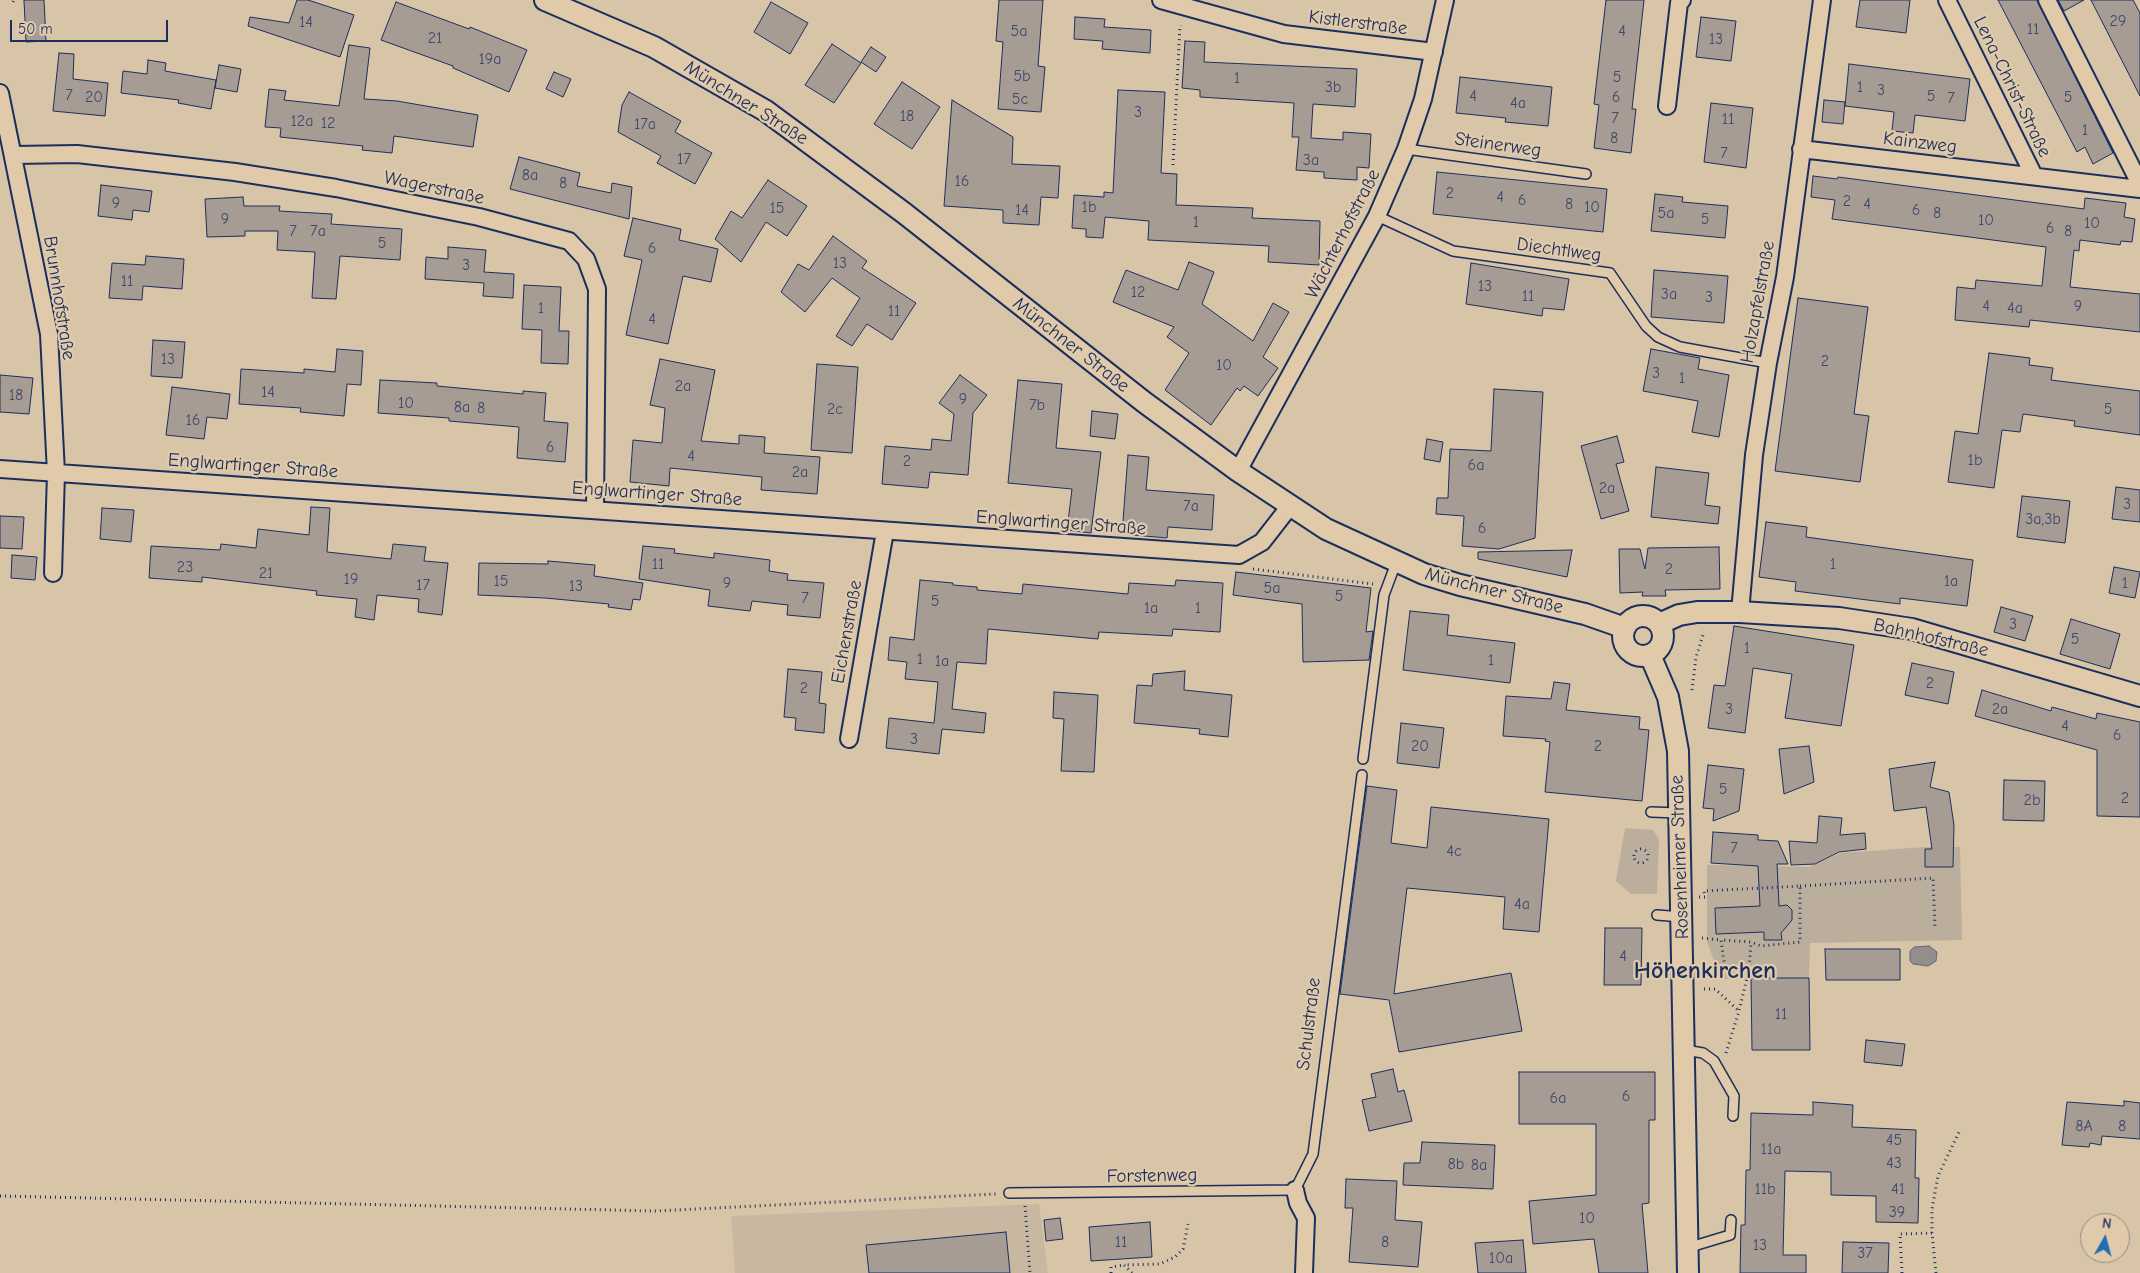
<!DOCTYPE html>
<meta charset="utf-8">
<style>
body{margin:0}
#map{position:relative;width:2140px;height:1273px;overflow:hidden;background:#d8c4a7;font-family:"Comic Neue",sans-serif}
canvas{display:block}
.north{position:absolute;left:2080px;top:1213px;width:50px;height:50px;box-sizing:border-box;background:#e0caaa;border:1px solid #918c8c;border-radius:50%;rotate:7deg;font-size:14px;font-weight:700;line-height:20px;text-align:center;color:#1b2f5e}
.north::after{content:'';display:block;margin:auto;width:18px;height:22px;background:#1f6fb2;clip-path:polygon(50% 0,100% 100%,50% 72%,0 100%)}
.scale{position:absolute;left:10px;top:20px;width:158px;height:22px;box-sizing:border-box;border:2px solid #1b2f5e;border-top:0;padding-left:6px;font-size:15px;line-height:18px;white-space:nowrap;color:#1b2f5e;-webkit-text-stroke:4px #e0caaa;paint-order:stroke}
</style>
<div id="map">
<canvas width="2140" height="1273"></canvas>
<div class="north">N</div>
<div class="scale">50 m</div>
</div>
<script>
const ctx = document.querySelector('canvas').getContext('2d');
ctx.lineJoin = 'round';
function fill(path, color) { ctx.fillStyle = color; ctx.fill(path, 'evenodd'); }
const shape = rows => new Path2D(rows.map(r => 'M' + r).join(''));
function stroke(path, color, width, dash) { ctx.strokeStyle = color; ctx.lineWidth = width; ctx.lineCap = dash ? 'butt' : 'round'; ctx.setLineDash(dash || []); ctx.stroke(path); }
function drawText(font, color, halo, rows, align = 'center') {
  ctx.font = font + ' "Comic Neue",sans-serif'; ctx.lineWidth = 4.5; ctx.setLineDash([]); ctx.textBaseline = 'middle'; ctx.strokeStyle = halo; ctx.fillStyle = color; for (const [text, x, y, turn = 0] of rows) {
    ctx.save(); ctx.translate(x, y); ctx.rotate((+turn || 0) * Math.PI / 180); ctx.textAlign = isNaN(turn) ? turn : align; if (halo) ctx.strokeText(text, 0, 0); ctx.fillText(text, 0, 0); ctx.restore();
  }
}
fill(shape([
 [1039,1204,1048,1273,735,1273,731,1216]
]), '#c9b8a1');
fill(shape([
 [1625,828,1653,830,1659,839,1657,894,1631,894,1616,881],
 [1925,847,1960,847,1962,940,1810,943,1809,978,1721,979,1707,942,1707,865,1809,867,1841,853]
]), '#bcae9d');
const water = shape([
 [1929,946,1937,952,1936,961,1928,966,1913,964,1910,961,1910,951,1914,947,1929,946]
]);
fill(water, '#938d8c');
stroke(water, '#63677a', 1);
const building = shape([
 [24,0,44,0,46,41,26,42,24,0],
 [297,0,308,0,354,15,340,57,248,26,250,17,289,23,297,0],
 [999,0,1043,0,1038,66,1045,67,1041,112,998,109,1003,42,996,41,999,0],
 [1606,0,1644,0,1632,109,1636,109,1631,153,1594,148,1599,105,1594,104,1606,0],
 [1860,0,1910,0,1906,33,1856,27,1860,0],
 [1998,0,2037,0,2113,153,2093,164,2085,147,2077,152,1998,0],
 [2058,0,2084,0,2064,11,2058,0],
 [2091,0,2133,0,2140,13,2140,96,2091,0],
 [396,2,469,29,470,27,527,50,509,92,453,68,453,66,381,40,396,2],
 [771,2,808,23,790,54,754,32,771,2],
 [1075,17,1105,19,1104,27,1151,30,1150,53,1102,49,1103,41,1074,39,1075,17],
 [1701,17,1736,21,1731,61,1696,57,1701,17],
 [1185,41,1205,42,1204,62,1357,69,1355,107,1313,104,1311,138,1343,140,1343,132,1371,134,1369,168,1357,167,1357,180,1324,178,1324,172,1296,170,1299,137,1292,137,1294,103,1200,97,1200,90,1182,88,1185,41],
 [832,44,861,63,834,103,805,85,832,44],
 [349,45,370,48,364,99,397,101,478,115,473,147,394,136,392,153,362,150,363,146,280,137,281,128,265,127,269,89,286,91,284,100,339,106,349,45],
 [871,47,886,57,876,72,861,62,871,47],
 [59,53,74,54,73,79,108,83,105,116,53,111,59,53],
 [148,60,166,63,165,71,216,80,211,109,178,103,179,100,121,93,123,71,147,74,148,60],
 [1849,64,1970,79,1965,121,1915,115,1913,133,1892,131,1894,112,1845,106,1849,64],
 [219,65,241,69,237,92,215,88,219,65],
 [554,72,571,79,563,97,546,89,554,72],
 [1460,77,1552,87,1548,126,1505,122,1506,118,1456,113,1460,77],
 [902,82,940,107,912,149,874,124,902,82],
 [1118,90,1165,92,1161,173,1177,174,1176,205,1253,208,1252,218,1320,221,1319,265,1268,262,1269,246,1148,240,1149,221,1105,217,1103,238,1086,237,1086,229,1072,228,1074,195,1104,197,1104,192,1113,193,1118,90],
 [629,92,681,121,675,132,712,153,695,184,657,163,661,156,618,132,622,105,629,92],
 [952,100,1013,137,1012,164,1060,166,1058,198,1041,197,1039,225,1003,223,1003,210,944,206,952,100],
 [1824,100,1845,102,1843,124,1822,122,1824,100],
 [1711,103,1753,108,1746,168,1704,162,1711,103],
 [519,157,580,173,577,186,611,193,612,183,632,187,629,219,510,189,519,157],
 [1437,172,1607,189,1603,232,1433,214,1437,172],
 [1813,176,1837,179,1838,177,2084,209,2085,198,2126,203,2124,217,2135,219,2132,242,2121,241,2120,245,2080,240,2079,251,2074,250,2070,287,2140,294,2140,332,2030,320,2029,327,1955,320,1957,287,1975,289,1976,280,2042,286,2046,247,1832,219,1835,200,1811,197,1813,176],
 [768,180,807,206,787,236,766,222,741,262,715,239,731,211,742,218,768,180],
 [101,185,152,191,149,212,133,210,132,220,98,216,101,185],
 [1655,194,1683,197,1682,202,1728,206,1725,238,1651,231,1655,194],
 [243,197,244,206,280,206,279,211,332,214,331,224,402,229,400,260,340,256,336,299,312,298,315,252,277,250,278,231,245,231,245,236,207,237,205,199,243,197],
 [633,218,681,229,679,240,718,249,711,282,683,276,668,344,626,335,642,260,624,256,633,218],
 [833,236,867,261,862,268,916,303,892,340,867,324,852,346,836,336,860,298,832,278,805,312,781,292,798,264,809,270,833,236],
 [448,247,486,250,484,272,514,274,513,298,483,296,484,283,425,279,426,257,448,259,448,247],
 [146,256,184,259,182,289,143,286,142,300,109,298,112,263,145,265,146,256],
 [1189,262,1214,272,1202,304,1253,341,1273,303,1289,312,1263,357,1278,368,1258,396,1244,386,1240,391,1237,388,1211,425,1165,390,1189,353,1167,337,1174,327,1113,302,1126,270,1178,290,1189,262],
 [1471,263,1569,279,1564,310,1543,308,1542,316,1466,304,1471,263],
 [1654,270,1728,276,1724,323,1651,317,1654,270],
 [524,285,561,287,559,331,569,331,568,364,541,363,542,330,522,329,524,285],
 [1798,298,1868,307,1854,414,1869,416,1860,482,1775,471,1798,298],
 [153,340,185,342,182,378,151,376,153,340],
 [337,349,363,351,361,385,347,384,344,416,300,412,301,408,239,404,241,369,304,373,304,369,335,372,337,349],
 [1651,349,1700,358,1698,369,1729,375,1719,437,1692,432,1698,401,1643,391,1651,349],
 [1989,353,2030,358,2029,365,2053,368,2051,380,2140,391,2140,435,2074,426,2075,421,2023,414,2020,432,2002,430,1994,488,1948,482,1955,431,1978,434,1989,353],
 [660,359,715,370,701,441,739,444,739,435,765,437,764,453,820,457,817,494,761,490,762,477,670,468,669,486,630,482,633,440,662,443,665,408,650,405,660,359],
 [817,364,858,367,852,453,811,450,817,364],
 [0,375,33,378,29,414,0,412,0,375],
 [960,375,987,395,973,413,968,475,930,472,928,488,882,484,885,446,931,450,932,439,951,441,954,414,939,403,960,375],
 [380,380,437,383,437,386,523,394,523,391,546,393,544,421,568,423,565,462,517,458,519,427,449,421,449,418,378,413,380,380],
 [1018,380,1062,384,1056,448,1101,452,1091,533,1067,530,1072,489,1008,483,1018,380],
 [172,387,230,394,227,419,207,417,204,439,166,435,172,387],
 [1494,389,1543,392,1535,538,1499,549,1462,546,1464,516,1436,514,1437,498,1448,498,1450,449,1491,451,1494,389],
 [1092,411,1118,414,1115,439,1090,436,1092,411],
 [1617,436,1624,462,1616,464,1629,511,1601,519,1581,446,1617,436],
 [1427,439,1443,442,1440,462,1424,459,1427,439],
 [1128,455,1149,457,1146,490,1214,495,1212,530,1168,527,1167,538,1122,534,1128,455],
 [1656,467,1709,473,1705,505,1720,507,1718,524,1651,517,1656,467],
 [2116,487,2140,490,2140,522,2112,519,2116,487],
 [2022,496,2070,501,2065,543,2017,537,2022,496],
 [311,507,330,508,327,552,391,559,393,544,426,547,424,561,448,563,442,615,418,612,419,599,377,595,374,620,355,617,357,599,316,595,317,591,202,577,202,582,149,578,151,546,220,550,221,544,256,548,258,529,309,535,311,507],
 [102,508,134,510,131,542,100,539,102,508],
 [0,516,24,517,22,549,0,548,0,516],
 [1766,522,1807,527,1806,537,1973,560,1967,606,1900,598,1900,604,1795,591,1796,582,1759,577,1766,522],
 [643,546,675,549,674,553,714,558,714,553,770,560,769,571,788,574,787,580,824,583,820,618,787,615,788,605,752,601,750,611,708,606,710,590,639,579,643,546],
 [1719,547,1720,589,1665,590,1666,596,1642,596,1643,592,1620,593,1619,549,1640,549,1645,569,1648,548,1719,547],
 [1572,550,1567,577,1478,559,1478,552,1572,550],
 [12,555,37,557,35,580,11,578,12,555],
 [548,561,595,565,594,576,643,583,640,600,633,599,631,610,608,607,609,604,545,598,478,595,479,563,548,564,548,561],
 [2114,567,2140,572,2135,598,2109,593,2114,567],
 [1236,572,1371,588,1366,632,1373,631,1369,660,1303,662,1302,604,1233,595,1236,572],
 [920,580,953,583,953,585,977,587,977,590,1022,594,1023,584,1128,594,1129,583,1175,586,1176,580,1223,583,1220,632,1173,629,1172,636,1099,632,1098,639,988,629,986,664,957,662,952,709,986,713,984,733,942,729,939,754,886,748,889,718,934,723,938,682,905,679,907,662,888,660,890,637,914,640,920,580],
 [2001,607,2033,616,2025,641,1994,632,2001,607],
 [1410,611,1449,615,1447,635,1515,643,1510,683,1403,670,1410,611],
 [2071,619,2120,634,2110,669,2060,654,2071,619],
 [1734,626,1854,645,1841,726,1785,718,1792,674,1753,668,1745,733,1708,728,1714,685,1725,686,1734,626],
 [1912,663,1954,672,1948,704,1905,695,1912,663],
 [788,669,822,672,819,703,826,704,824,733,795,730,796,718,784,717,788,669],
 [1185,671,1184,690,1232,695,1228,737,1199,734,1200,729,1134,723,1137,685,1152,686,1153,674,1185,671],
 [1554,682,1570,684,1566,710,1640,717,1639,729,1649,730,1642,801,1545,792,1550,742,1545,741,1546,739,1503,736,1506,696,1551,699,1554,682],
 [1982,690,2051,711,2052,707,2096,719,2097,713,2140,722,2140,817,2097,816,2097,750,1975,716,1982,690],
 [1054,692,1098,695,1094,772,1061,771,1064,719,1053,718,1054,692],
 [1401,723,1444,728,1439,768,1397,763,1401,723],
 [1809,746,1814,782,1784,794,1779,749,1809,746],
 [1935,762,1930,787,1949,792,1954,825,1953,867,1925,867,1925,849,1932,849,1926,807,1894,811,1889,769,1935,762],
 [1708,765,1744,769,1739,811,1713,821,1714,809,1703,808,1708,765],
 [2004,780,2045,781,2044,821,2003,820,2004,780],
 [1367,786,1397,790,1391,843,1427,848,1431,807,1549,819,1539,932,1503,929,1505,897,1407,888,1394,994,1511,973,1522,1031,1399,1052,1389,1000,1340,994,1367,786],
 [1819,816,1842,818,1840,835,1865,833,1866,849,1839,852,1815,864,1791,865,1789,841,1817,843,1819,816],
 [1713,832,1758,835,1758,840,1778,841,1788,864,1777,864,1779,906,1787,905,1792,910,1792,920,1781,933,1782,940,1764,940,1764,932,1716,934,1715,908,1760,906,1758,866,1711,863,1713,832],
 [1605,928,1642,928,1641,985,1604,985,1605,928],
 [1825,949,1900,949,1900,980,1826,980,1825,949],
 [1751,978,1809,978,1810,1050,1752,1050,1751,978],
 [1866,1040,1905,1044,1902,1066,1864,1062,1866,1040],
 [1393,1069,1398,1092,1404,1090,1412,1121,1369,1131,1362,1100,1376,1097,1371,1074,1393,1069],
 [1519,1072,1655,1072,1655,1120,1649,1120,1649,1203,1642,1204,1648,1273,1599,1273,1594,1239,1533,1244,1529,1201,1596,1195,1596,1124,1519,1124,1519,1072],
 [2124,1101,2140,1103,2140,1139,2102,1136,2101,1145,2090,1143,2089,1147,2062,1145,2067,1102,2124,1106,2124,1101],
 [1813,1102,1853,1105,1852,1127,1916,1130,1915,1178,1919,1178,1918,1223,1876,1222,1876,1196,1831,1195,1831,1172,1785,1171,1783,1255,1806,1255,1806,1273,1740,1273,1741,1225,1745,1225,1746,1170,1750,1170,1751,1113,1813,1115,1813,1102],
 [1422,1142,1495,1145,1493,1189,1403,1185,1404,1163,1420,1163,1422,1142],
 [1346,1179,1397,1181,1395,1220,1422,1222,1418,1267,1349,1262,1353,1208,1345,1208,1346,1179],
 [1060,1218,1063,1239,1046,1241,1044,1220,1060,1218],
 [1150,1222,1152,1257,1091,1261,1089,1227,1150,1222],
 [1006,1232,1010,1273,869,1273,866,1245,1006,1232],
 [1523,1240,1526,1273,1478,1273,1475,1243,1523,1240],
 [1843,1242,1889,1243,1888,1273,1842,1273,1843,1242]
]);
fill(building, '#a79c94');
stroke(building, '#1b2f5e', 1);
const service = shape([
 [1406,149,1586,174],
 [1377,216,1453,251,1610,273,1646,326,1658,337,1680,347,1768,363],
 [1363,759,1384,595,1396,563],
 [1651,812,1679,813],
 [1657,915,1682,917],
 [1685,1050,1703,1053,1714,1061,1734,1096,1733,1116],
 [1009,1193,1295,1190,1313,1154,1362,775],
 [1687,1248,1730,1235,1731,1220]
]);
const minor = shape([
 [1161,0,1284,34,1434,52],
 [1947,0,2034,176],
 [2047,0,2140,184],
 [0,93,49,334,56,473,53,573],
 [1667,106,1679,3,1682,0],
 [1801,149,2140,189],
 [14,155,77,154,235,172,336,188,479,217,569,241,586,259,597,289,595,509],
 [0,469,1239,555,1262,542,1290,506],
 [1238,471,1377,216,1406,149,1423,99,1445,0],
 [1740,612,1754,455,1768,363,1785,277,1822,0],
 [849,739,885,531],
 [1295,1190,1298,1203,1306,1218,1304,1273]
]);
const tertiary = shape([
 [545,0,654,47,766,111,904,213,1144,402,1238,471,1326,529,1424,574,1460,585,1585,614,1625,628],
 '1623 636a20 20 0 1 1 40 0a20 20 0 1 1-40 0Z',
 [1659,624,1679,615,1697,612,1740,612,1839,618,1912,629,2140,696],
 [1650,655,1668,697,1678,751,1688,1273]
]);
stroke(service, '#1b2f5e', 12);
stroke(minor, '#1b2f5e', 20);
stroke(tertiary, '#1b2f5e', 24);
stroke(shape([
 [13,2,14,0],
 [1173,165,1180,25],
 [1253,569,1373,584],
 [1692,690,1696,657,1703,635,1705,633],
 '1634 856a7 7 0 1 1 14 0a7 7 0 1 1-14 0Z',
 [1800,886,1933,878,1935,928],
 [1699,897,1705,897,1704,891,1800,886,1800,942,1761,946,1751,942,1721,940,1725,968,1749,970,1751,942],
 [1702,938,1721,940],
 [1704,989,1715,989,1739,1011],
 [1726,1053,1739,1011,1749,970],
 [0,1196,656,1211,996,1194],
 [1025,1206,1030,1273],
 [1111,1273,1111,1267,1124,1265],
 [1132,1273,1124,1265,1160,1264,1175,1257,1183,1249,1188,1224],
 [1902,1273,1900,1234,1932,1233],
 [1936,1273,1932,1233,1932,1209,1938,1176,1960,1130]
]), '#1b2f5e', 3, [1, 4]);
stroke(service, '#e0caaa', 9);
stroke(minor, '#e0caaa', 16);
stroke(tertiary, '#e0caaa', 20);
drawText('16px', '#3e4a6c', null, [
 ["29",2118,21],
 ["14",306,22],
 ["11",2033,29],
 ["5a",1019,31],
 ["4",1622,31],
 ["21",435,38],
 ["13",1716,39],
 ["19a",490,59],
 ["5b",1022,76],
 ["5",1617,77],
 ["1",1237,78],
 ["3b",1333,87],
 ["1",1860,87],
 ["3",1881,90],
 ["7",69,95],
 ["4",1473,96],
 ["5",1931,96],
 ["20",94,97],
 ["6",1616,97],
 ["5",2068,97],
 ["7",1951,98],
 ["5c",1020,99],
 ["4a",1518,103],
 ["3",1138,112],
 ["18",907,116],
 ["7",1615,118],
 ["11",1728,119],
 ["12a",302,121],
 ["12",328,123],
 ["17a",645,124],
 ["1",2085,130],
 ["8",1614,138],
 ["7",1724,153],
 ["17",684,159],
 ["3a",1311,160],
 ["8a",530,175],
 ["16",962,181],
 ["8",563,183],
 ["2",1450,193],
 ["4",1500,197],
 ["6",1522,200],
 ["2",1847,201],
 ["9",116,203],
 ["8",1569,204],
 ["4",1867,204],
 ["1b",1089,207],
 ["10",1592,207],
 ["15",777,208],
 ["14",1022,210],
 ["6",1916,210],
 ["5a",1666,213],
 ["8",1937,213],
 ["9",225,219],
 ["5",1705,219],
 ["10",1986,220],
 ["1",1196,222],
 ["10",2092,223],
 ["6",2050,228],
 ["7",293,231],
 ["7a",318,231],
 ["8",2068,231],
 ["5",382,243],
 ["6",652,248],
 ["13",840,263],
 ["3",466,265],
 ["11",127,281],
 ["13",1485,286],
 ["12",1138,292],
 ["3a",1669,294],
 ["11",1528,296],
 ["3",1709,297],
 ["4",1986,306],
 ["9",2078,306],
 ["1",541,308],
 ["4a",2015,308],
 ["11",894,311],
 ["4",652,319],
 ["13",168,359],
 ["2",1825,361],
 ["10",1224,365],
 ["3",1656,373],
 ["1",1682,378],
 ["2a",683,386],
 ["14",268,392],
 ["18",16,395],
 ["9",963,399],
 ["10",406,403],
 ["7b",1037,405],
 ["8a",462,407],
 ["8",481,408],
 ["2c",835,409],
 ["5",2108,409],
 ["16",193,420],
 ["6",550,447],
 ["4",691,456],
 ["1b",1975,460],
 ["2",907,461],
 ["6a",1476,465],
 ["2a",800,472],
 ["2a",1607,488],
 ["3",2127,504],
 ["7a",1191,506],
 ["3a,3b",2043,519],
 ["6",1482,528],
 ["11",658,564],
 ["1",1833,564],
 ["23",185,567],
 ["2",1669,569],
 ["21",266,573],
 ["19",351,579],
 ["15",501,581],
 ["1a",1951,581],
 ["9",727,583],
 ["1",2125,583],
 ["17",423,585],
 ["13",576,586],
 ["5a",1272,588],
 ["5",1339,596],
 ["7",805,598],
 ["5",935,601],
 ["1a",1151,608],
 ["1",1198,608],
 ["3",2013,624],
 ["5",2075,639],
 ["1",1747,648],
 ["1",920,659],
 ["1",1491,660],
 ["1a",942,661],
 ["2",1930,683],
 ["2",804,688],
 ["3",1729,709],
 ["2a",2000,709],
 ["4",2065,726],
 ["6",2117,735],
 ["3",914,739],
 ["20",1420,746],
 ["2",1598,746],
 ["5",1723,789],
 ["2",2125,798],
 ["2b",2032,800],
 ["7",1734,848],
 ["4c",1454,851],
 ["4a",1522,904],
 ["4",1623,956],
 ["11",1781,1014],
 ["6",1626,1096],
 ["6a",1558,1098],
 ["8A",2084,1126],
 ["8",2122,1126],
 ["45",1894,1140],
 ["11a",1771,1149],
 ["43",1894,1163],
 ["8b",1456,1164],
 ["8a",1479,1165],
 ["11b",1765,1189],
 ["41",1898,1189],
 ["39",1897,1212],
 ["10",1587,1218],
 ["11",1121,1242],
 ["8",1385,1242],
 ["13",1760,1245],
 ["37",1865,1253],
 ["10a",1501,1258]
]);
drawText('19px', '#1b2f5e', '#e0caaa', [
 ["Kistlerstraße",1358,23,7],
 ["Lena-Christ-Straße",2012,87,64],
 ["Münchner Straße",746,103,32],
 ["Kainzweg",1920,143,7],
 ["Steinerweg",1498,145,8],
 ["Wagerstraße",434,188,12],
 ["Wächterhofstraße",1343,234,-63],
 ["Diechtlweg",1559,250,8],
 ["Brunnhofstraße",59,298,81],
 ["Holzapfelstraße",1758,302,-80],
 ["Münchner Straße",1071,345,38],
 ["Englwartinger Straße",253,466,4],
 ["Englwartinger Straße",657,494,4],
 ["Englwartinger Straße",1061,523,4],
 ["Münchner Straße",1494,591,14],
 ["Eichenstraße",847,632,-80],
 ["Bahnhofstraße",1931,638,13],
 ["Rosenheimer Straße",1680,857,-92],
 ["Schulstraße",1309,1024,-83],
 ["Forstenweg",1152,1176,-1]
]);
drawText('bold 24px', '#1b2f5e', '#e0caaa', [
 ["Höhenkirchen",1705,971]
]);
</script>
